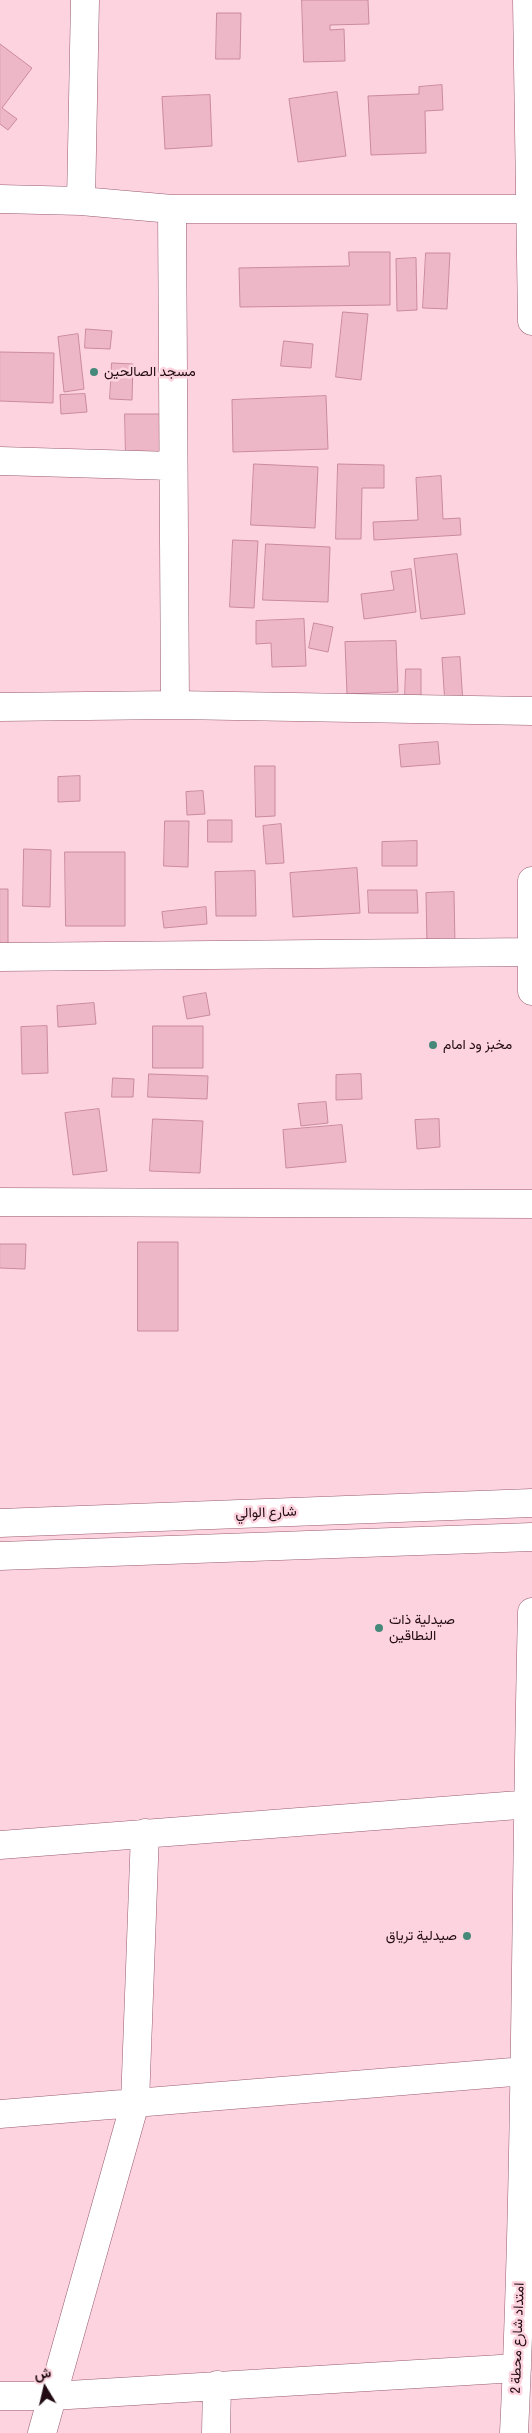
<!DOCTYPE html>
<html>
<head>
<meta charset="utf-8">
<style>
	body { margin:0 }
	#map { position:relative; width:532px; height:2433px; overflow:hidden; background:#fdd3df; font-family:"Archivo Narrow",Vazirmatn,sans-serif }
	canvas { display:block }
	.north { position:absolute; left:20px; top:2363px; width:50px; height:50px; -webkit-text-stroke:4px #fdd3df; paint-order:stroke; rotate:351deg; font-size:14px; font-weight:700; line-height:20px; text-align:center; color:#220b13 }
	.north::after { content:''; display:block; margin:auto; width:18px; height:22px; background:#220b13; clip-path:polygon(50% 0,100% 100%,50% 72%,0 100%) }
</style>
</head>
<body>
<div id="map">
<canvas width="532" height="2433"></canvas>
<div class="north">ش</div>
</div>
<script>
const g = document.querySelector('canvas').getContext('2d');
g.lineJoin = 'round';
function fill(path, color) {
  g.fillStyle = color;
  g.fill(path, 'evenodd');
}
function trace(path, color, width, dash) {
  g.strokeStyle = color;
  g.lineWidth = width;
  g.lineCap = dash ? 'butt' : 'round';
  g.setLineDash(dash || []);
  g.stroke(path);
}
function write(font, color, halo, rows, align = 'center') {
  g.font = font + ' "Archivo Narrow",Vazirmatn,sans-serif';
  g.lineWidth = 5;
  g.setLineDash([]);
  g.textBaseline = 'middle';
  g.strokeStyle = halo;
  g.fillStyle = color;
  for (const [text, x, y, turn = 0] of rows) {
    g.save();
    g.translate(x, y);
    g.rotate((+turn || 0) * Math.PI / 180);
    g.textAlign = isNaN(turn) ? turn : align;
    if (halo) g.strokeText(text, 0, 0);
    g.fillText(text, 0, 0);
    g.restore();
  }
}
const building = new Path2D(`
	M302,0H368L369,24L330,25V30L344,29L345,61L304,62Z
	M217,13H241L240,59H216Z
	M0,44L32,68L2,108L17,119L8,130L0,124Z
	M442,85L443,110L425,111L426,153L371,155L368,96L419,94V87Z
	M337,92L346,156L298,162L289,99Z
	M210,95L212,146L165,149L162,97Z
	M349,252H390V305L240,307L239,268L349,266Z
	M426,253H450L447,309L423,308Z
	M416,258L417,310L397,311L396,259Z
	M343,312L368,314L361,380L336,377Z
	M86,329L112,331L110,349L85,348Z
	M78,334L84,389L64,392L58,337Z
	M284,341L313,344L311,368L281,366Z
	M0,352L54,353L53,403L0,401Z
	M112,363L133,364L132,400L110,399Z
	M85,394L87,412L61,414L60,395Z
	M326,396L328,449L233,452L232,400Z
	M125,414H169L170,458L126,459Z
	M254,464L318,467L315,528L251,525Z
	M338,464L384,465V488H362L361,539H336Z
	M441,476L443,519L460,518L461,535L374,540L373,522L418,520L416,478Z
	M233,540L258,541L254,608L230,607Z
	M266,544L330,547L328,602L263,600Z
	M457,554L465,614L421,619L414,559Z
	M411,569L416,612L364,619L361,594L394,590L391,572Z
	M304,619L306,666L272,667L271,643L256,644V621Z
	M314,623L333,627L328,652L309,648Z
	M396,641L398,692L347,694L345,642Z
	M460,657L463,704L445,705L442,658Z
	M406,669H421V696L405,697Z
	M438,742L440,764L401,767L399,745Z
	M255,766H275V816L256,817Z
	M80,776V801L58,802V777Z
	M203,791L205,814L187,815L186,792Z
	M208,820H232V842H208Z
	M165,821H189L188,867L164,866Z
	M281,824L284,863L266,864L263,826Z
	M417,841V866H382V842Z
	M24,849L51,850L50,907L23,906Z
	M65,852H125V926H66Z
	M357,868L360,913L293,917L290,873Z
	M255,871L256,916H216L215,872Z
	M0,889H8V945H0Z
	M368,890H417L418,913H369Z
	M454,892L455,946H427L426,893Z
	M206,907L207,924L164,928L162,912Z
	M206,993L210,1015L187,1019L183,997Z
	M94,1003L96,1024L58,1027L57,1006Z
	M47,1026L48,1073L22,1074L21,1027Z
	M153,1026H203V1068H153Z
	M149,1074L208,1076L207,1099L148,1097Z
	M361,1074L362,1099L336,1100V1075Z
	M113,1078L134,1079L133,1097H112Z
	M326,1102L328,1123L301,1126L298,1104Z
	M99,1109L107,1171L73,1175L65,1113Z
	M153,1119L203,1121L200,1173L150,1171Z
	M439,1119L440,1147L417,1149L415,1120Z
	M342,1125L346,1162L286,1168L283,1130Z
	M138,1242H178V1331H138Z
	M0,1244H26L25,1269L0,1268Z`);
fill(building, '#eeb7c8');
trace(building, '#ca8a9f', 1);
const minor = new Path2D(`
	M527,0L532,321
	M0,199L81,201L172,209H531
	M81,201L85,0
	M172,209L175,705
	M0,461L173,466
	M0,707L175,705L532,711
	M532,881V991
	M0,957L531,952
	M0,1202L532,1204
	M0,1523L532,1503
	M0,1556L532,1537
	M0,1845L532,1804
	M0,2114L525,2071
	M0,2396H52L517,2368
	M42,2433L135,2103L145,1833
	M216,2433L217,2385
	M514,2433C527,2160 525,1886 532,1612`);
trace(minor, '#985c70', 29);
trace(minor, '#fff', 28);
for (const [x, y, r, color] of [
	[94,372,5,"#46897b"],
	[433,1045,5,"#46897b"],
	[379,1628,5,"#46897b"],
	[467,1936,5,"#46897b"]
]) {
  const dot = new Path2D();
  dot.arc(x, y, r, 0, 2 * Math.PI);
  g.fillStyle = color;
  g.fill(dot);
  trace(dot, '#fdd3df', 2);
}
write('14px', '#220b13', '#fdd3df', [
	["مسجد الصالحين",104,372],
	["مخبز ود امام",443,1045],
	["صيدلية ذات",389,1620],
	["النطاقين",389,1636],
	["صيدلية ترياق",457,1936,"right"]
], 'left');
write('14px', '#220b13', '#fdd3df', [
	["شارع الوالي",266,1513,-2],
	["امتداد شارع محطة 2",518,2338,-88]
]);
</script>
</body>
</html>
